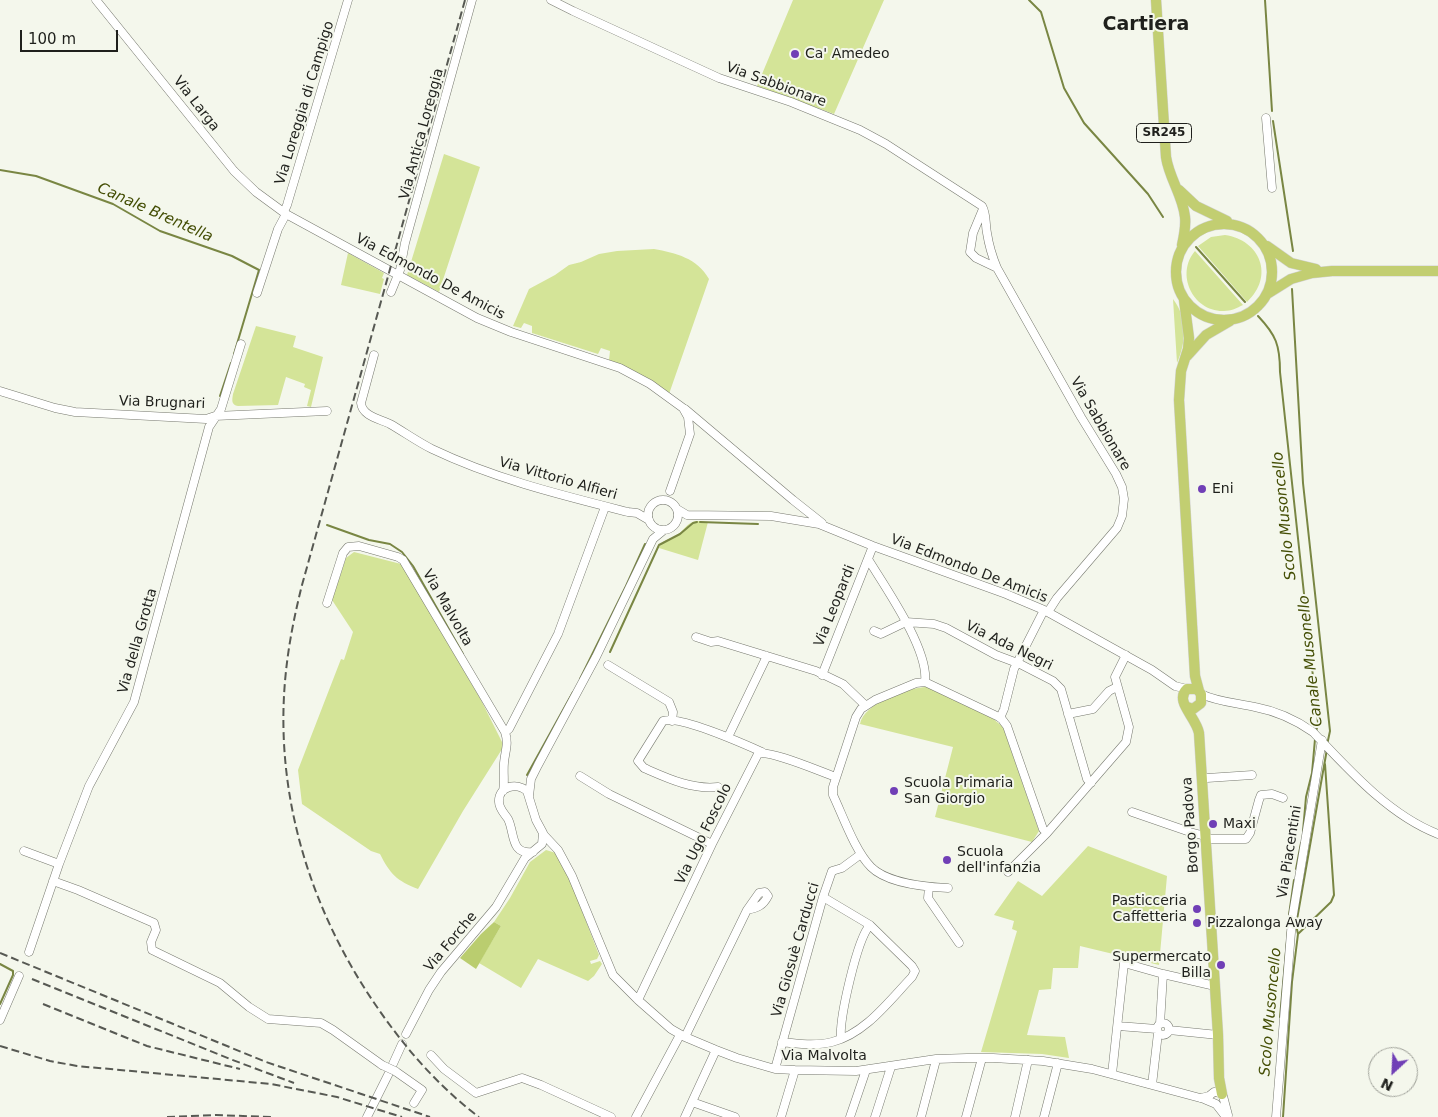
<!DOCTYPE html>
<html>
<head>
<meta charset="utf-8">
<style>
	body { margin:0 }
	#map { position:relative; width:1438px; height:1117px; overflow:hidden; background:#f4f7ec; font-family:"DejaVu Sans",sans-serif }
	canvas { display:block }
	.north { position:absolute; left:1368px; top:1047px; width:50px; height:50px; box-sizing:border-box; background:#f4f7ec; border:1px solid #9fa199; border-radius:50%; rotate:205deg; font-size:14px; font-weight:700; line-height:20px; text-align:center; color:#1f201c }
	.north::after { content:''; display:block; margin:auto; width:18px; height:22px; background:#703fb6; clip-path:polygon(50% 0,100% 100%,50% 72%,0 100%) }
	.scale { position:absolute; left:20px; top:30px; width:98px; height:22px; box-sizing:border-box; border:2px solid #1f201c; border-top:0; padding-left:6px; font-size:15px; line-height:18px; white-space:nowrap; color:#1f201c; -webkit-text-stroke:4px #f4f7ec; paint-order:stroke }
</style>
</head>
<body>
<div id="map">
<canvas width="1438" height="1117"></canvas>
<div class="north">N</div>
<div class="scale">100 m</div>
</div>
<script>
const g = document.querySelector('canvas').getContext('2d');
g.lineJoin = 'round';
function fill(path, color) {
  g.fillStyle = color;
  g.fill(path, 'evenodd');
}
function trace(path, color, width, dash) {
  g.strokeStyle = color;
  g.lineWidth = width;
  g.lineCap = dash ? 'butt' : 'round';
  g.setLineDash(dash || []);
  g.stroke(path);
}
function write(font, color, halo, rows, align = 'center') {
  g.font = font + ' "DejaVu Sans",sans-serif';
  g.lineWidth = 4;
  g.setLineDash([]);
  g.textBaseline = 'middle';
  g.strokeStyle = halo;
  g.fillStyle = color;
  for (const [text, x, y, turn = 0] of rows) {
    g.save();
    g.translate(x, y);
    g.rotate((+turn || 0) * Math.PI / 180);
    g.textAlign = isNaN(turn) ? turn : align;
    if (halo) g.strokeText(text, 0, 0);
    g.fillText(text, 0, 0);
    g.restore();
  }
}
fill(new Path2D(`
	M793,0H884L834,114L757,86Z
	M444,154L480,167L439,292L407,275Z
	M1225,235C1260,240 1275,276 1247,302L1198,246L1211,237Z
	M654,249C676,253 697,258 709,279L669,394L609,360L610,351L601,348L598,354L532,333V326L524,323L521,328L513,326L529,289L555,275L569,265L581,262L599,254L617,251Z
	M1195,251L1243,305C1237,308 1231,311 1224,311C1193,312 1175,274 1195,251Z
	M348,253L384,273L382,278L384,279L380,294L341,285Z
	M1173,299C1188,318 1186,343 1177,363Z
	M256,326L296,336L293,347L323,357L311,407L307,406L311,390L304,387L305,384L286,377L278,405L238,406C231,405 232,400 233,394Z
	M696,521L708,522L698,560L659,548C663,539 668,540 676,536C684,531 686,523 696,521Z
	M354,552L401,564L403,567L481,700L504,746L463,811L418,889C397,881 390,874 380,854L371,851L302,804L298,770L341,659L344,660L353,632L332,600L346,558Z
	M925,687H930L991,717L1003,727L1039,831L1032,842L935,817L953,747L860,724C864,703 906,689 925,687Z
	M1088,846L1167,876L1159,965L1080,946L1078,968H1053L1051,989L1039,990L1027,1035L1065,1037L1069,1058L1042,1054L981,1052L1017,931L1012,929L1014,921L994,915L1018,881L1042,896Z
	M546,850L556,853L562,859L599,955L597,959L590,961L591,964L600,961L602,964L594,976L588,981L538,959L521,988L479,963L501,926L494,922L510,898L530,862Z`), '#d4e498');
fill(new Path2D(`
	M494,922L501,926L476,969L460,958L481,934Z`), '#bacd6f');
trace(new Path2D(`
	M1029,0L1041,12L1064,88L1084,123L1148,194L1163,217
	M1265,0L1272,111
	M1273,121L1293,251
	M0,170L36,176L113,204L160,231L232,256L259,270L234,354
	M1196,247L1245,302
	M1292,289L1303,483L1330,731L1327,745
	M1258,316C1276,335 1280,345 1280,372L1318,723L1316,732
	M220,396L231,363
	M700,522L758,524
	M327,525L369,540L390,544L402,552L413,566L463,654
	M610,652L659,545L680,534L693,523L697,522
	M580,679L626,586L645,544
	M527,775L573,692
	M1303,831L1306,797L1312,773L1315,739
	M1296,869L1301,843
	M1289,915L1294,880
	M1298,934L1331,902L1334,895L1325,764
	M0,964L13,971V975L0,1004
	M1280,1017L1288,930
	M1283,1117L1292,982L1298,934L1296,925L1327,749`), '#798643', 2);
const minor = new Path2D(`
	M96,0L234,171L256,192L286,214L477,318L511,332L620,368L650,384L683,408L688,417L690,434L670,491
	M551,0L573,11L719,78L791,102L860,130L886,144L982,206C987,215 985,224 987,233C989,246 992,256 997,268L1081,417L1116,474L1122,487L1124,499L1122,516L1117,528L1057,598L1048,612
	M1266,118L1272,188
	M983,209L973,233L970,252L976,258L997,268
	M284,212L287,205L348,0
	M391,292L400,270L405,243L472,0
	M257,293L278,229L286,214
	M374,355L361,403C362,416 380,419 390,424C404,432 418,442 432,449C495,479 561,495 628,512L637,513L649,520
	M0,391L55,408L75,412L206,419L215,416L327,411
	M685,409L793,500L822,523
	M648 515a15 15 0 1 1 30 0a15 15 0 1 1-30 0Z
	M677,509L687,515L771,516L819,524L873,546L1006,594L1044,610L1152,670L1175,686L1187,689
	M868,559C885,587 929,649 925,682
	M327,603L343,553L348,547L359,546L398,557L403,560L505,732C509,744 505,751 504,763C503,773 505,782 503,791
	M874,631L881,634L906,622L934,624L946,628L996,655L1020,664L1053,681L1061,689L1087,779L1091,783
	M696,637L711,642L718,641L816,671L843,684L865,705
	M608,665L669,702L673,712L672,721
	M822,675L873,546
	M1201,694C1218,702 1237,703 1255,707C1276,711 1296,720 1313,732C1349,770 1389,815 1438,834
	M1068,714L1093,709L1109,691L1117,687
	M1000,718L1004,709L1014,669L1044,610
	M505,732L509,729L558,634L605,507
	M728,737L767,656
	M580,776L609,794L712,844
	M1207,778L1252,775
	M718,787C692,790 667,778 644,768L638,761L663,721C679,715 744,744 762,752
	M529,796L531,779L538,765L596,657L653,539L664,530
	M1132,812L1190,832L1205,836
	M544,835L558,850L572,876L613,975L638,1000L671,1029L685,1037L716,1050L737,1058L775,1069L795,1070L856,1071L936,1059L967,1058H993L1043,1061L1092,1069L1204,1099L1216,1104L1226,1117
	M1206,839H1246L1250,833L1259,800L1261,795L1272,794L1283,798
	M24,851L59,864
	M1008,872L1047,833L1126,742L1129,727L1115,677L1126,655
	M53,881L78,890L154,923L156,930L151,942L152,950L220,983L249,1007L268,1019L321,1023L333,1030L382,1065
	M929,887L928,898L959,943
	M948,888C926,887 887,883 871,867C855,851 843,816 833,795V787L856,717L861,709L875,700L916,683L925,682L1001,718L1007,726L1043,829L1047,833
	M29,952L59,864L89,786L134,702L209,427L221,409L241,344
	M638,1000L712,844L758,754C769,749 821,772 836,777
	M0,1020L19,976
	M1157 1029a6 6 0 1 1 12 0a6 6 0 1 1-12 0Z
	M1160,1024L1163,974
	M1118,1026L1157,1029
	M1169,1030L1218,1035
	M406,1034L429,990L441,972L496,907L525,858L542,844L543,833L536,820L527,791C517,782 498,786 499,802C499,809 505,814 508,819C515,833 510,855 533,852
	M685,1037L747,910C757,908 763,906 768,896L765,892L759,893L747,910
	M841,1039C839,1019 857,939 870,925
	M782,1042C798,1044 816,1046 832,1042C865,1034 889,1001 912,977L915,971L912,966L870,925L823,897
	M431,1055L444,1069L476,1093L522,1078L541,1085L611,1117
	M392,1066L402,1044
	M775,1069L823,897L832,871L842,868L861,854
	M395,1071L422,1090L414,1103
	M1112,1074L1124,963L1163,974L1215,986
	M1152,1085L1158,1033
	M1201,1098L1209,1096L1214,1092L1221,1093L1223,1096L1228,1115
	M692,1102L735,1117
	M367,1117L390,1071
	M636,1117L680,1035
	M685,1117L716,1050
	M781,1117L795,1070
	M850,1117L866,1070
	M875,1117L891,1067
	M921,1117L936,1060
	M966,1117L982,1058
	M1015,1117L1028,1060
	M1044,1117L1058,1063
	M1276,1117L1292,920L1322,740`);
const major = new Path2D(`
	M1156,0L1166,157C1169,178 1183,196 1185,217C1186,226 1184,236 1182,245
	M1179,190L1196,206L1227,221
	M1176 272a48 48 0 1 1 96 0a48 48 0 1 1-96 0Z
	M1267,246L1291,263L1316,269
	M1267,294L1291,279L1312,273L1332,271H1438
	M1184,300L1189,338L1188,349L1181,371L1179,400L1195,676L1199,691
	M1187,356L1206,335L1230,321
	M1187,707L1193,709L1201,703V694L1197,689H1187C1174,701 1196,717 1199,733L1218,1035L1219,1078L1222,1094`);
trace(minor, '#77796f', 9);
trace(major, '#d2d2d2', 11);
trace(minor, '#fff', 8);
trace(major, '#c2ce71', 10);
trace(new Path2D(`
	M465,0L302,585C295,613 289,642 286,671C273,790 309,909 377,1007C405,1048 439,1087 479,1117
	M0,953L266,1062L430,1117
	M32,979L230,1059L294,1083
	M43,1004L147,1046L240,1069
	M0,1046L50,1061L77,1066L271,1084L337,1097L402,1117
	M167,1117L216,1115L271,1117`), '#575953', 2, [8, 4]);
const minorBridge = new Path2D(`
	M382,1065L395,1071`);
trace(minorBridge, '#77796f', 9, []);
trace(minorBridge, '#fff', 8);
for (const [x, y, r, color] of [
	[795,54,5,"#703fb6"],
	[1202,489,5,"#703fb6"],
	[894,791,5,"#703fb6"],
	[1213,824,5,"#703fb6"],
	[947,860,5,"#703fb6"],
	[1197,909,5,"#703fb6"],
	[1197,923,5,"#703fb6"],
	[1221,965,5,"#703fb6"]
]) {
  const dot = new Path2D();
  dot.arc(x, y, r, 0, 2 * Math.PI);
  g.fillStyle = color;
  g.fill(dot);
  trace(dot, '#f4f7ec', 2);
}
for (const [x, y, w] of [
	[1164,133,55]
]) {
  const box = new Path2D();
  box.roundRect(x - w / 2, y - 9.5, w, 19, 4);
  g.fillStyle = '#f4f7ec';
  g.fill(box);
  trace(box, '#1f201c', 1);
}
write('bold 12px', '#1f201c', null, [
	["SR245",1164,133]
]);
write('14px', '#1f201c', '#f4f7ec', [
	["Ca' Amedeo",805,54],
	["Eni",1212,489],
	["Scuola Primaria",904,783],
	["San Giorgio",904,799],
	["Maxi",1223,824],
	["Scuola",957,852],
	["dell'infanzia",957,868],
	["Pasticceria",1187,901,"right"],
	["Caffetteria",1187,917,"right"],
	["Pizzalonga Away",1207,923],
	["Supermercato",1211,957,"right"],
	["Billa",1211,973,"right"]
], 'left');
write('14px', '#1f201c', '#f4f7ec', [
	["Via Sabbionare",776,85,20],
	["Via Loreggia di Campigo",305,103,-73],
	["Via Larga",196,104,52],
	["Via Antica Loreggia",422,134,-75],
	["Via Edmondo De Amicis",430,277,28],
	["Via Brugnari",162,403,2],
	["Via Sabbionare",1100,424,60],
	["Via Vittorio Alfieri",558,479,16],
	["Via Edmondo De Amicis",969,569,21],
	["Via Leopardi",835,606,-68],
	["Via Malvolta",447,608,60],
	["Via della Grotta",138,641,-74],
	["Via Ada Negri",1009,646,26],
	["Borgo Padova",1191,825,-94],
	["Via Ugo Foscolo",704,834,-64],
	["Via Piacentini",1290,852,-81],
	["Via Forche",451,942,-50],
	["Via Giosuè Carducci",796,950,-74],
	["Via Malvolta",824,1056]
]);
write('italic 15px', '#444e05', '#f4f7ec', [
	["Canale Brentella",155,213,24],
	["Scolo Musoncello",1285,516,-96],
	["Canale Musonello",1311,661,-96],
	["Scolo Musoncello",1271,1012,-85]
]);
write('bold 19px', '#1f201c', '#f4f7ec', [
	["Cartiera",1146,25]
]);
</script>
</body>
</html>
